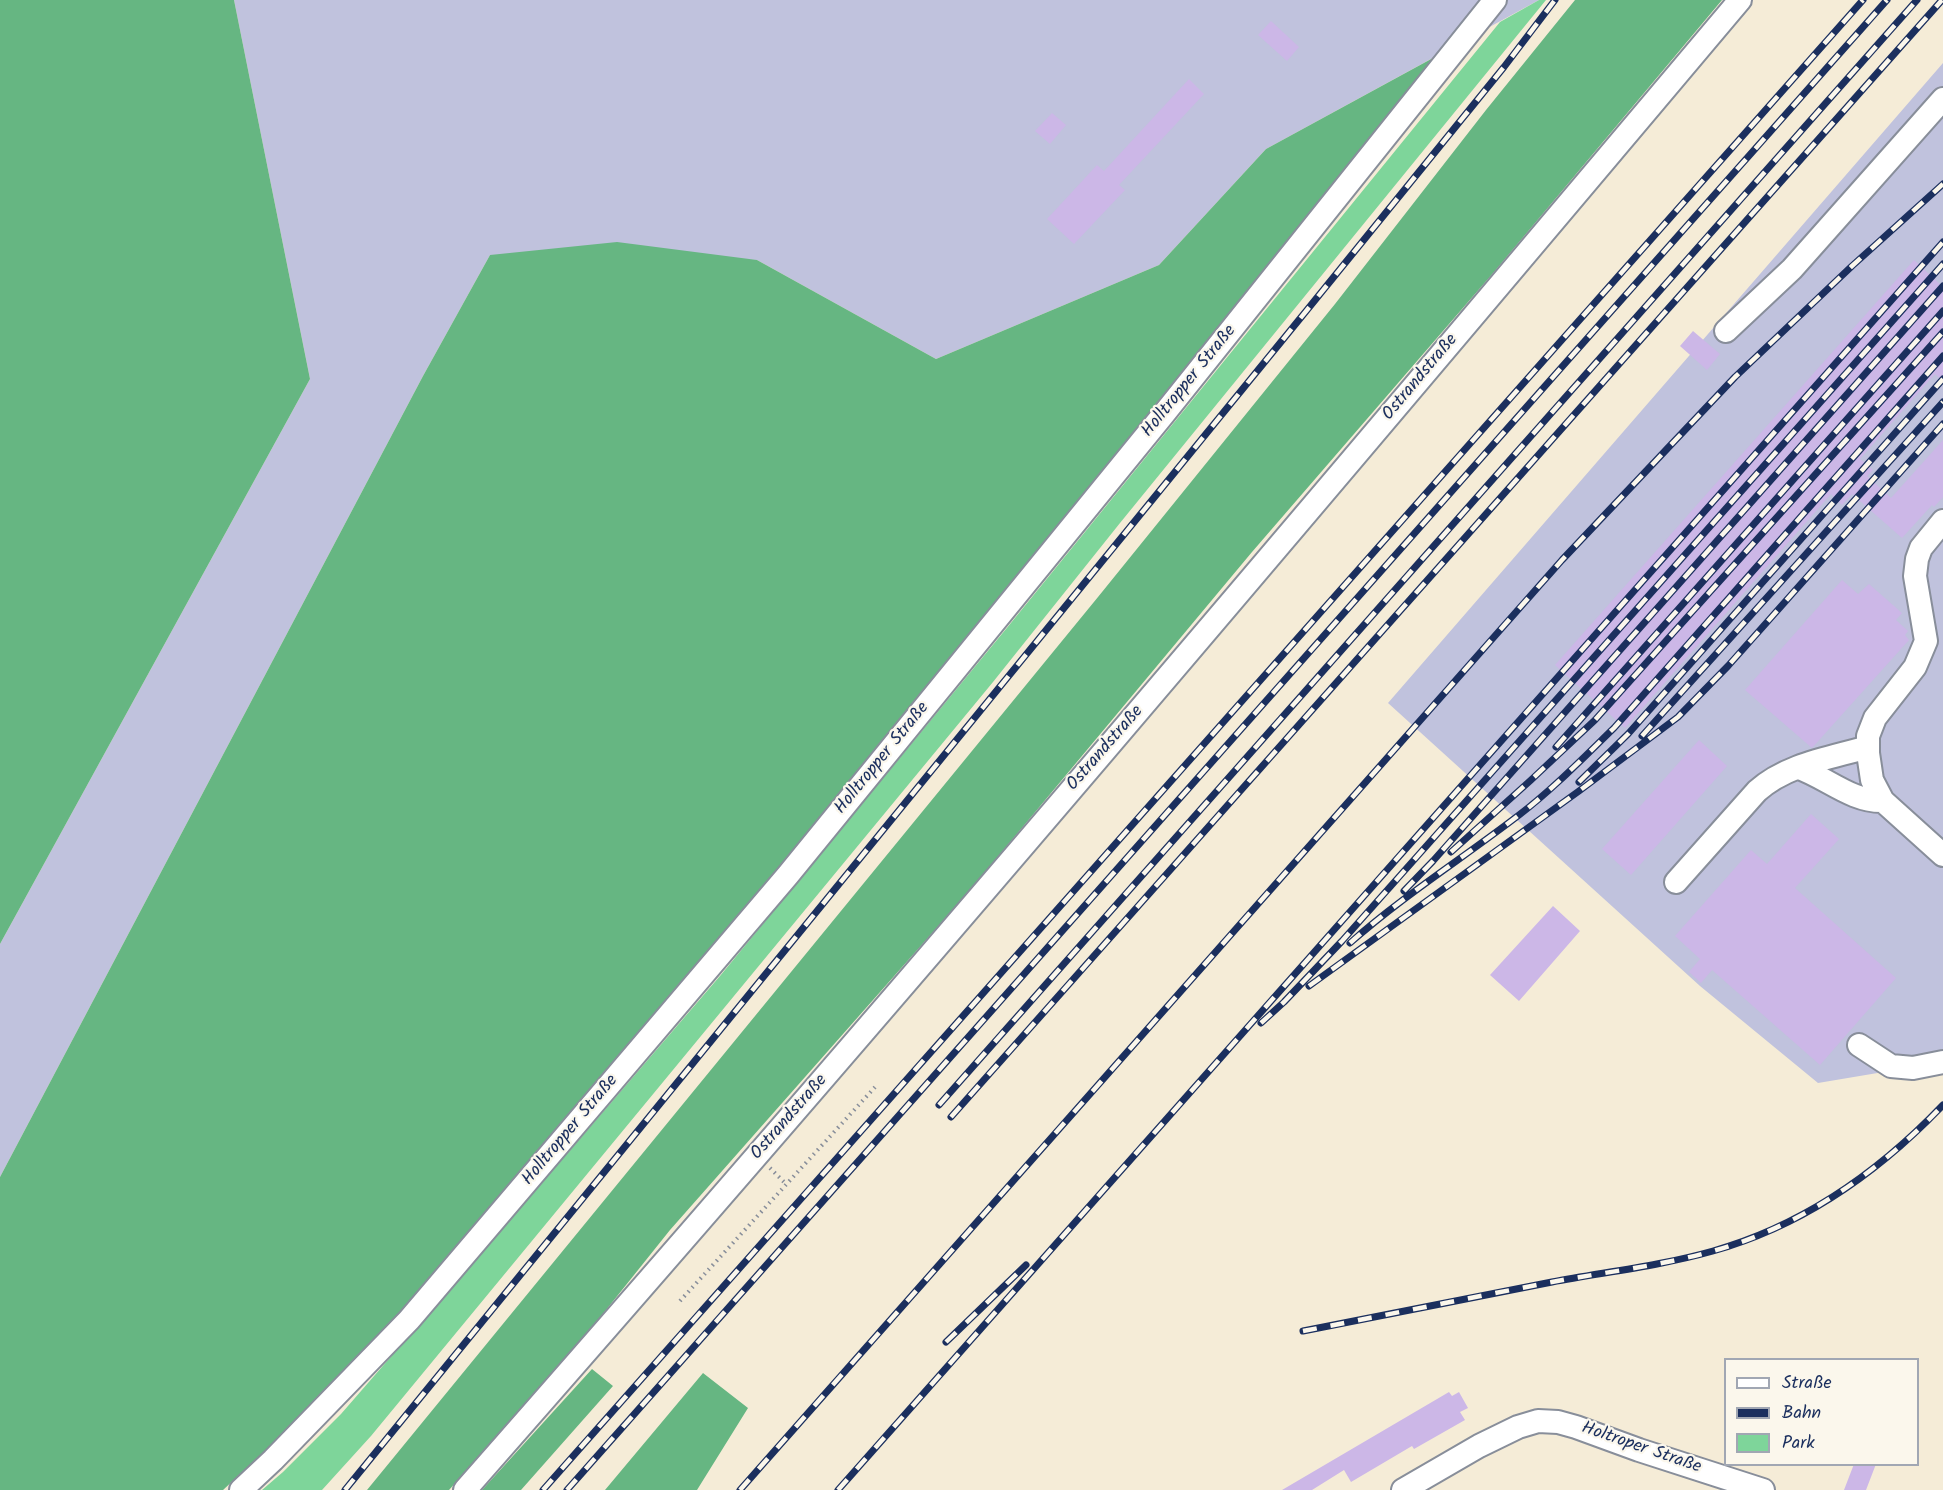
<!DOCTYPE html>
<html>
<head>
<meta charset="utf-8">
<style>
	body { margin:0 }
	#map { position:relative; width:1943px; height:1490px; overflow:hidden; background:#f5ecd7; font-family:Kalam,sans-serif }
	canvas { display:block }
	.legend { position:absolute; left:1724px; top:1358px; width:195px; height:108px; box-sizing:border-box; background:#fbf7ec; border:2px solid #a1a7b3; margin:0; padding:8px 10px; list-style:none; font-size:18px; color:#1b2f5e }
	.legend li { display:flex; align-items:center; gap:12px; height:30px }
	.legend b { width:30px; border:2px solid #a1a7b3 }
</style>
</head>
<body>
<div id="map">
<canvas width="1943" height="1490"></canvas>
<ul class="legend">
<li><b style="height:8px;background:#fff"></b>Straße</li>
<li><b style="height:8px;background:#1b2f5e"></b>Bahn</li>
<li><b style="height:16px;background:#7ed59a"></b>Park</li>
</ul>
</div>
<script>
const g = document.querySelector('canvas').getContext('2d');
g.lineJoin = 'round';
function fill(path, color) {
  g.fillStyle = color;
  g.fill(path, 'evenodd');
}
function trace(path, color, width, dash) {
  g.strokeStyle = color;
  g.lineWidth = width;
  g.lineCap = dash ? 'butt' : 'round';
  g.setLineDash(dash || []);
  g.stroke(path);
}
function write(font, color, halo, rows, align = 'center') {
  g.font = font + ' Kalam,sans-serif';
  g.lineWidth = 4.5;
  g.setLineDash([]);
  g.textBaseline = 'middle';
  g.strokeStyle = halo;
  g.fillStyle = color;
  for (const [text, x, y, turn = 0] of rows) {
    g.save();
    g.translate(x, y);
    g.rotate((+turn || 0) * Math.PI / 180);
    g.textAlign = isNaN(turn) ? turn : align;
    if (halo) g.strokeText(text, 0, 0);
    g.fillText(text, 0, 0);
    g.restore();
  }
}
fill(new Path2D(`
	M234,0H1539L1266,149L1159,265L936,359L757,260L490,255L423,376L0,1177V944L310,379Z
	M1943,63V1062L1818,1083L1700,986L1388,703Z`), '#c0c2dd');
fill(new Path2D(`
	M1539,0H1546L1120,523L993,682L371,1436L322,1490H262L283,1472L341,1414L529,1198L720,976L1006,629L1500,22Z`), '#7ed59a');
fill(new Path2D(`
	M0,0H234L310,379L0,944Z
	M1575,0H1722L1494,272L1252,552L971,889L670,1230L570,1355L449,1490H367L1098,597L1335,304L1486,110Z
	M1433,58L1359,158L820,819L628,1048L404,1308L324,1396L223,1490H0V1177L423,376L490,255L617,242L757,260L936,359L1159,265L1266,149Z
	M592,1369L613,1386L521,1490H482Z
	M703,1373L748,1408L697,1490H605Z`), '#66b682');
fill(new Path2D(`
	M1271,21L1299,47L1287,61L1258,35Z
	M1189,79L1204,94L1119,185L1125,190L1074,244L1047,219L1097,165L1104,171Z
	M1052,113L1066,125L1050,144L1035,131Z
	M1914,260L1943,287V381L1935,374L1860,459L1873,470L1867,476L1891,498L1943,440V497L1934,507L1932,505L1902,538L1852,494L1842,505L1831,494L1625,728L1555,665Z
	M1693,331L1720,354L1707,370L1680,346Z
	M1842,580L1858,594L1869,584L1902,613L1896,620L1908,631L1905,635L1909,640L1812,748L1745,690Z
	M1699,740L1727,766L1631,875L1602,849Z
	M1811,814L1839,839L1795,888L1896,978L1820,1065L1712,970L1701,983L1689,972L1700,959L1675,936L1751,850L1767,864Z
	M1553,906L1580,931L1519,1001L1490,975Z
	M1449,1392L1452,1396L1459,1392L1468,1408L1460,1412L1465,1420L1414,1449L1412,1446L1351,1482L1344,1470L1312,1490H1282Z
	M1854,1464H1876L1866,1490H1844Z`), '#ccb7e7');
const minor = new Path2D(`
	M1726,331L1792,269L1943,99
	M1943,521L1921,548L1917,559L1915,576L1926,641L1915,667L1875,718L1868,736V753L1872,780L1883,801L1943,855
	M1799,768C1827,778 1852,802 1883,801
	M1676,882L1757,791C1787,764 1831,758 1868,747
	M1859,1045L1891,1066L1913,1068L1943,1062
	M241,1490L273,1460L409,1320L788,875L1163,415L1495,0
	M465,1490C897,999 1319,500 1740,0
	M1403,1490L1479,1446L1518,1427L1538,1421L1558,1422L1576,1427L1639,1450L1763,1490`);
trace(minor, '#888e9a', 26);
trace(new Path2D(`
	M770,1168L786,1184
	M680,1301L876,1086`), '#888e9a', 4, [1.5, 4.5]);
trace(minor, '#fff', 22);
const rail = new Path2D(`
	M1642,736L1943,402
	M1556,747L1943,311
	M1579,782L1628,734L1943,379
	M1451,852L1531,780L1595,720L1943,332
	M1404,891L1433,861L1943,286
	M1350,943C1403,896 1463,858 1519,815C1553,789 1583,758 1614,728L1943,356
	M1309,986L1579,791L1678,717L1728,666L1943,424
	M1261,1023L1284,1002L1342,941L1943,264
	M939,1105L1917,0
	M951,1117L1942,0
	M1303,1331C1386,1315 1469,1298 1552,1282C1605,1272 1660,1266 1713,1251C1802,1226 1879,1172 1943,1105
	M946,1342L1026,1265
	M345,1490L1307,310L1504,67L1555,0
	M543,1490L1863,0
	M567,1490L1887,0
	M740,1490L1562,560L1735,377L1852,266L1943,184
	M838,1490L1943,242`);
trace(rail, '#1b2f5e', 7);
trace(rail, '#fbf7ec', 4.5, [14]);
write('18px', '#1b2f5e', '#fbf7ec', [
	["Ostrandstraße",1421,378,-50],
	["Holltropper Straße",1190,382,-51],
	["Ostrandstraße",1106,749,-49],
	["Holltropper Straße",883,759,-51],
	["Ostrandstraße",790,1118,-49],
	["Holltropper Straße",571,1131,-50],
	["Holtroper Straße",1641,1449,19]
]);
</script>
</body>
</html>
